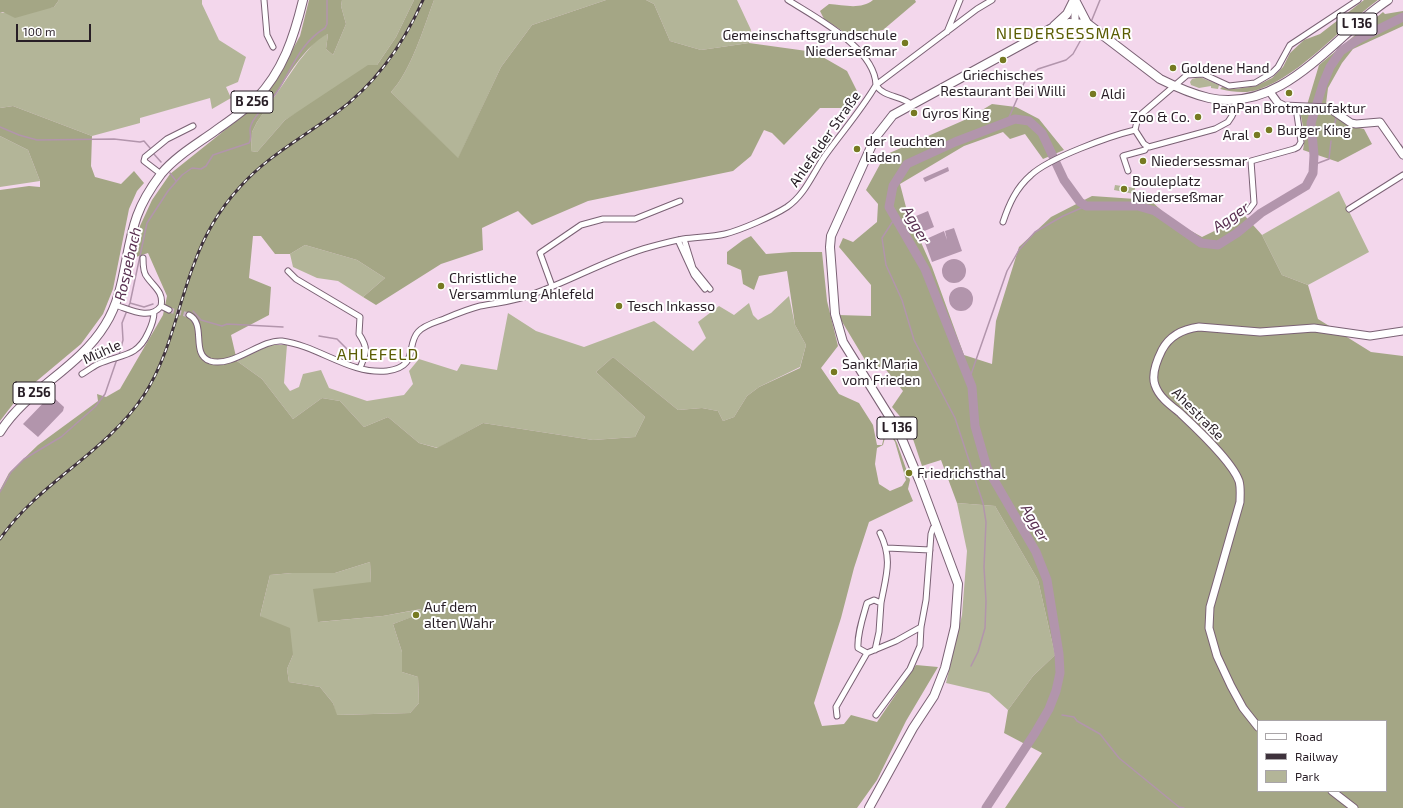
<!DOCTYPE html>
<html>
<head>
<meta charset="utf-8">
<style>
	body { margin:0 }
	#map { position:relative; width:1403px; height:808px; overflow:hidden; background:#f3d7ec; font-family:"Exo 2",sans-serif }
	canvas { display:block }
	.legend { position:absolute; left:1257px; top:720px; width:130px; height:72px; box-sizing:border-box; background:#fff; border:1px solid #a9a5a8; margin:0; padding:5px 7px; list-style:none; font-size:12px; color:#281e26 }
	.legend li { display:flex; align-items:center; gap:8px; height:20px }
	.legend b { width:20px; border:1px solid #a9a5a8 }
	.scale { position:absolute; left:16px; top:24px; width:75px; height:18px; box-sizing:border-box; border:2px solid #281e26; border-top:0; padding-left:5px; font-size:12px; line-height:14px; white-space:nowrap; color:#281e26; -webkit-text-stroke:3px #fff; paint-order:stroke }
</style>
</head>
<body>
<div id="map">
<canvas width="1403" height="808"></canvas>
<ul class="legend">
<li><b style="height:5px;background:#fff"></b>Road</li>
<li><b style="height:5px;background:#3e323c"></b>Railway</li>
<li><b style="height:11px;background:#b3b598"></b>Park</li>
</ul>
<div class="scale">100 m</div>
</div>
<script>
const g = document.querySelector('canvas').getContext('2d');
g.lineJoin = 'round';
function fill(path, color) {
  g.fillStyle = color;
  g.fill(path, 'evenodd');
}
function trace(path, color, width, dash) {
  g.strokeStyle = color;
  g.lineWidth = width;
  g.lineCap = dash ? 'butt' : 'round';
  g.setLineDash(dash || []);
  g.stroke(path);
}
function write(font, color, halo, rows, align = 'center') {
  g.font = font + ' "Exo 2",sans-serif';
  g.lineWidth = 4;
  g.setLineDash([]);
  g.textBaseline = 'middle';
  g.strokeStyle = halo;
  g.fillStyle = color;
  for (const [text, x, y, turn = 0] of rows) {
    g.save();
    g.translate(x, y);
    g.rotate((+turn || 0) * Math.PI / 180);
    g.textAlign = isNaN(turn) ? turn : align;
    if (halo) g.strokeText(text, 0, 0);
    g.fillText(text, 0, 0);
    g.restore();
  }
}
fill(new Path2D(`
	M59,0H202V4L219,40L246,57L238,82L226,87L231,98L212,109L210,98L140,118V123L92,136L13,106L0,108V13L54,7Z
	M342,0H414L396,37L377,65L285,120L257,152L251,151L252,132L257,122L299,61L318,38L328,34L326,49L333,55L346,24L341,6Z
	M434,0H606L532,25L501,67L458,159L391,92C411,71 424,27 434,0Z
	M646,0H737L751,30L749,43L701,50L670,41L654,4Z
	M1200,77L1219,85L1218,89L1211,88V86L1199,88L1191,85L1190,82L1192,79Z
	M0,136L28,150L40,181L0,187Z
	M1115,185L1135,188L1134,194L1114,190Z
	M1339,191L1369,252L1308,285L1282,275L1262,235Z
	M305,245L357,260L385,278L363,297L338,281L317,278L293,267L290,254Z
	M789,296L795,325L806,345L800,367L759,387L747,396L734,417L723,421L718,411L702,408L678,410L613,357L596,372L645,417L635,437L593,440L483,423L438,448L419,443L388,417L364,427L340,401L322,398L293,419L262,379L237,361L270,345H287L284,383L290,391L299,387L303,374L321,370L329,388L367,401L404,395L413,384L409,371L419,359L457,371L461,364L497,370L508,313L536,331L584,347L654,321L693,351L706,338L698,322L719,306L734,315L749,303L753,315L758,320L771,313Z
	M957,503L995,506L1038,580L1055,655L1033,676L1008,710L989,693L946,683L962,615L967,551Z
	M370,562L371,582L319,622L383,616L422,609L423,613L393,624L402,652V672L418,677L419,703L410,713L336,715L333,703L320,687L289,682L287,669L293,655L260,616L270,575L292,573H335Z`), '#b3b598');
fill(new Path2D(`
	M0,0H59L54,7L15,18L3,12L0,13Z
	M309,0H342L341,6L346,24L333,55L326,49L328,34C302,45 275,98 257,122L252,132L251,151L257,152L285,120L368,65H377L396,37L414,0H434C424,27 411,71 391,92L458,158L501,67L532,25L606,0H646L654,4L670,41L701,50L749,43L814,52L847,71L857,91L847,108H820L784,145L772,133L764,130L751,156L733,171L588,201L532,225L518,211L482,228L483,250L441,264L376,305L363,297L385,278L357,260L305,245L290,254H275L261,236H253L249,278L271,287L269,315L231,335L237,361L262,379L293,419L322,398L340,401L364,427L388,417L419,443L437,448L483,423L593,440L635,437L645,417L596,372L613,357L678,410L702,408L718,411L723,421L734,417L747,396L759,387L800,368L806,345L795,325L787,271L759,276L754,290L743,284L741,270L727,264V252L743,240L751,236L766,254L792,252H822L827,301L838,346L821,368L839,394L859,403L873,425L877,445H882L887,424L897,443L910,480L908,489L913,501L869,522L854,568L841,618L814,703L822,726L844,724L851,715L877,722L916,665L938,667L906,721L877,780L857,808H0V490L9,473L38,445L98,401L97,394L106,397L120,389L163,315L167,296L148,253L133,258L140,226L152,200L170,174L260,102L278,76L300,36ZM889,433L895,442L906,480L902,486L890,491L879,484L875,464L877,448L883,445L886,434ZM370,562L371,582L313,589L318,622L383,616L421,609L422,613L393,624L402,652V672L418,677L419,703L410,713L337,715L333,703L320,687L289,682L287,669L293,655L290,628L260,616L270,575L292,573H335Z
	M873,0H915L916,2L883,30L850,36L824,19L820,11L829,4C844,5 861,10 873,0Z
	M1364,0H1378C1341,27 1302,74 1260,89C1247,94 1233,92 1220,89L1222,87L1235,89L1256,86L1272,78L1283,67L1290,53L1304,40L1320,34Z
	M1403,11V26L1353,49L1342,63L1328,88L1326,104L1307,105L1319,65L1383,12L1385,14Z
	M992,104L1016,107L1039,119L1064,150L1043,159L1025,134L1010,139L1003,132L964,146L900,184L907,211L932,267L964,355L992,364L996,321L1019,247L1051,217L1092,196L1150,200L1173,221L1202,237L1245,216L1262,235L1282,275L1308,285L1318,319L1371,352L1403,356V808H1005L1042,753L1004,733L1008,710L1033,676L1055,655L1038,580L995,506L957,503L941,460L922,466L909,427L892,407L903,391L883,366L871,370L838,315L871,316V285L839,247L843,238L853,242L877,222L878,204L866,190L885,155L969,118ZM1258,721H1386V791H1258Z
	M13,106L92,136L91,166L95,177L121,184L134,171L144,183L137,191L129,209L113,289L103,314L81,344L20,395L0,421V190L29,186L40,187V181L28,150L0,136V108Z
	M1324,110L1351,126L1364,129L1372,144L1338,162L1303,150L1305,137L1300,111Z`), '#a4a685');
fill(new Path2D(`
	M948,167L949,171L925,182L923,178Z
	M928,211L934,227L922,232L916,216Z
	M954,228L962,251L932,262L924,240L944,231L947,240L945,231Z
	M942 271a12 12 0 1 1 24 0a12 12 0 1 1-24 0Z
	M949 299a12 12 0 1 1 24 0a12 12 0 1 1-24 0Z
	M49,397H53L64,407L63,411L38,437L23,424Z`), '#b295ac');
trace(new Path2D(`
	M1091,22L1100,0
	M1007,122L1024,83L1029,76L1038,69L1066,60L1073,54L1088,27
	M0,127L19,135L37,140L114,139L140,142L144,141L150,148
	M1333,132L1336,118L1339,117
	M1401,145L1403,148
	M153,153L161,162
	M1313,165L1329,159L1331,141
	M170,173L176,181
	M895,218L882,238L886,265L902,300L914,340L955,418L983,503L986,522L984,567L986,601L985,628L978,652L971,666
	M130,303L144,307L153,304
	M193,311L201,320L222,326L227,324L283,327
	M319,336L337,339L347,349
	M119,355L123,340L122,323L130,303L147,223L168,191L182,175L192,168L201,169L206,166L213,155L249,143C253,137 248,132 251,125C255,114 266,106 274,96C291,73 298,44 325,28L327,24V0
	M969,380L1007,271L1019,250L1035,232L1063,216L1086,206
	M0,492L11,472L24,459L61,437L95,407L105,394L117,359
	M1062,715L1074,717L1077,721L1100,734L1119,758L1179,807L1184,808`), '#b295ac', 1.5);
trace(new Path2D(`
	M986,808L1035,733L1049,709L1056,691L1060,673L1059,654L1047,580L1036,552L987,468L975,426L972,387L925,269L889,207L893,186L907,164L955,142L1015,119L1029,121L1042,133L1064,180L1080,202L1086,206H1138L1155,211L1201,243L1218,245L1237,233L1261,213L1306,186L1313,173L1314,155L1311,123L1323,84L1330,67L1341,51L1359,39L1403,17`), '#b295ac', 9);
trace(new Path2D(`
	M169,310L189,315`), '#cab2c4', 5, [5, 2.5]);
const street = new Path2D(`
	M264,0L267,35L273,47
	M788,0C816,18 875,48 876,85
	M947,32L960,0
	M876,85C884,98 901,95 912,105
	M1135,130L1138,117L1187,75L1203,74L1229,86L1255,83L1272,73L1278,67L1290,45L1358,0
	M1135,130L1144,144L1149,147L1215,129L1228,122L1232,116L1235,110V99
	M1128,171L1123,156L1145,150L1147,146
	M161,174L144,161L145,157L167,139L193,126
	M1349,209L1403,175
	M1248,211L1254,203L1251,161L1294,149L1298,147L1301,142L1296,108
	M1003,222C1009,204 1016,188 1031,175C1049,158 1110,136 1135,130
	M684,239L693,268L710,289
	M678,240L694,275L705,289
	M288,271L296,279L360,317L359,334C369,349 366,353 360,368
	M552,286L540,253L581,225L603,219H635L680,201
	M115,305C129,309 150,321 161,306C164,292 154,287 147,277C143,273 143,264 143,258
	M161,306L169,310
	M189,315C207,324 190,354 210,361C233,368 261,339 282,341C319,346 350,375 387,371C419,367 406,345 418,332C424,325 436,322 444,319C456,314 468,309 480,306C500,302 514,302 533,294C573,280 609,258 650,247C661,244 672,241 683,239C697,237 712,237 725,234C741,230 773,216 787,207C806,194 813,172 827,153C843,131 862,109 876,85L977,9L992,0
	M82,374C87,371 92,367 98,364C120,354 137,358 148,333C152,325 154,320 154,312
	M887,548L930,550
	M875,650L879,632L881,603
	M867,653L858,648C857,634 863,617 867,603L874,600L881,603C886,575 893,560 880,533
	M876,715L910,669L920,646L921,627L926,600L931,534L933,528L936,526
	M837,716L836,707L867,653L896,641L921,627`);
const secondary = new Path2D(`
	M1075,0V23
	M1270,92L1278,103L1284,106L1329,108L1351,123L1356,124L1380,122L1403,155
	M1258,727L1243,708L1231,686L1217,656L1209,628L1210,607L1240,502C1240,495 1241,488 1239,481C1232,461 1195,427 1179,412C1170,405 1159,397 1155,385C1151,374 1157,360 1162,350C1170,335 1183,329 1199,327L1260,332L1314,328L1370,336L1403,331
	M1332,791L1354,808`);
const primary = new Path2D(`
	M1075,0L1087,23
	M1054,26L1067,14L1074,0
	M0,432C27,389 78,369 105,325C126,292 124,252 137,216C142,202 152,186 161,174C176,156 197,144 215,131C229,121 244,111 256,99C283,71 294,37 303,0
	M869,808L913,728L934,696L945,668L955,627L958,584L920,482L899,432L843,342L835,314L830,247L831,236L875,138L893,115L1052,28L1069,23L1088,24L1160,79C1176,87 1192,94 1209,98C1284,114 1333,36 1388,0`);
trace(street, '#7a6174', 7);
trace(secondary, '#7a6174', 9);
trace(primary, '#7a6174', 10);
trace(street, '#fff', 5);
trace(secondary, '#fff', 7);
trace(primary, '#fff', 8);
const rail = new Path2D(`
	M0,539C39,482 106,453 144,395C170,355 177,308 194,264C204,236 219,210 239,188C266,157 303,137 336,113C376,84 403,45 423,0`);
trace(rail, '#3e323c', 3);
trace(rail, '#fff', 1.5, [4.5]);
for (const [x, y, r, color] of [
	[905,43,4,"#767a22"],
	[1003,60,4,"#767a22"],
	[1173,68,4,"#767a22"],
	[1289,93,4,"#767a22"],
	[1093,94,4,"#767a22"],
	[914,113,4,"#767a22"],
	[1198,117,4,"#767a22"],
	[1269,130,4,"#767a22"],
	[1257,135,4,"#767a22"],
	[857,149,4,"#767a22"],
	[1143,161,4,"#767a22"],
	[1124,189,4,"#767a22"],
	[441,286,4,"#767a22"],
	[619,306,4,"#767a22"],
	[834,372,4,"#767a22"],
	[909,473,4,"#767a22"],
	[416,615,4,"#767a22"]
]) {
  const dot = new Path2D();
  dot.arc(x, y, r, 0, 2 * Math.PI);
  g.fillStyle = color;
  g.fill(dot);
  trace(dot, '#fff', 1.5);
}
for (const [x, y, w] of [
	[1357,24,40],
	[252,102,42],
	[34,393,42],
	[897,428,40]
]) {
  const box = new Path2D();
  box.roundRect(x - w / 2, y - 11, w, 22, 3);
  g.fillStyle = '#fff';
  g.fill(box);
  trace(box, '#281e26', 1);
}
write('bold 13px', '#281e26', null, [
	["L 136",1357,24],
	["B 256",252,102],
	["B 256",34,393],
	["L 136",897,428]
]);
write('14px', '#281e26', '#fff', [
	["Gemeinschaftsgrundschule",897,35,"right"],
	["Niederseßmar",897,51,"right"],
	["Goldene Hand",1181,68],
	["Griechisches",1003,75,"center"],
	["Restaurant Bei Willi",1003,91,"center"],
	["Aldi",1101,94],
	["PanPan Brotmanufaktur",1289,108,"center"],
	["Gyros King",922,113],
	["Zoo & Co.",1190,117,"right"],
	["Burger King",1277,130],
	["Aral",1249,135,"right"],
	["der leuchten",865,141],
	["laden",865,157],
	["Niedersessmar",1151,161],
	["Bouleplatz",1132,181],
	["Niederseßmar",1132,197],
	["Christliche",449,278],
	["Versammlung Ahlefeld",449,294],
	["Tesch Inkasso",627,306],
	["Sankt Maria",842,364],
	["vom Frieden",842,380],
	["Friedrichsthal",917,473],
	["Auf dem",424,607],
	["alten Wahr",424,623]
], 'left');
write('14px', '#281e26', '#fff', [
	["Ahlefelder Straße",825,139,-55],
	["Mühle",102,352,-24],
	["Ahestraße",1198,414,45]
]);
write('italic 15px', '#582f50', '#fff', [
	["Agger",1231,217,-35],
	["Agger",916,225,60],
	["Rospebach",128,264,-77],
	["Agger",1035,523,60]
]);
g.letterSpacing = '1px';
write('16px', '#5a5c03', '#fff', [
	["NIEDERSESSMAR",1064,34],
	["AHLEFELD",378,355]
]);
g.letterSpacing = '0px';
</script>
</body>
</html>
